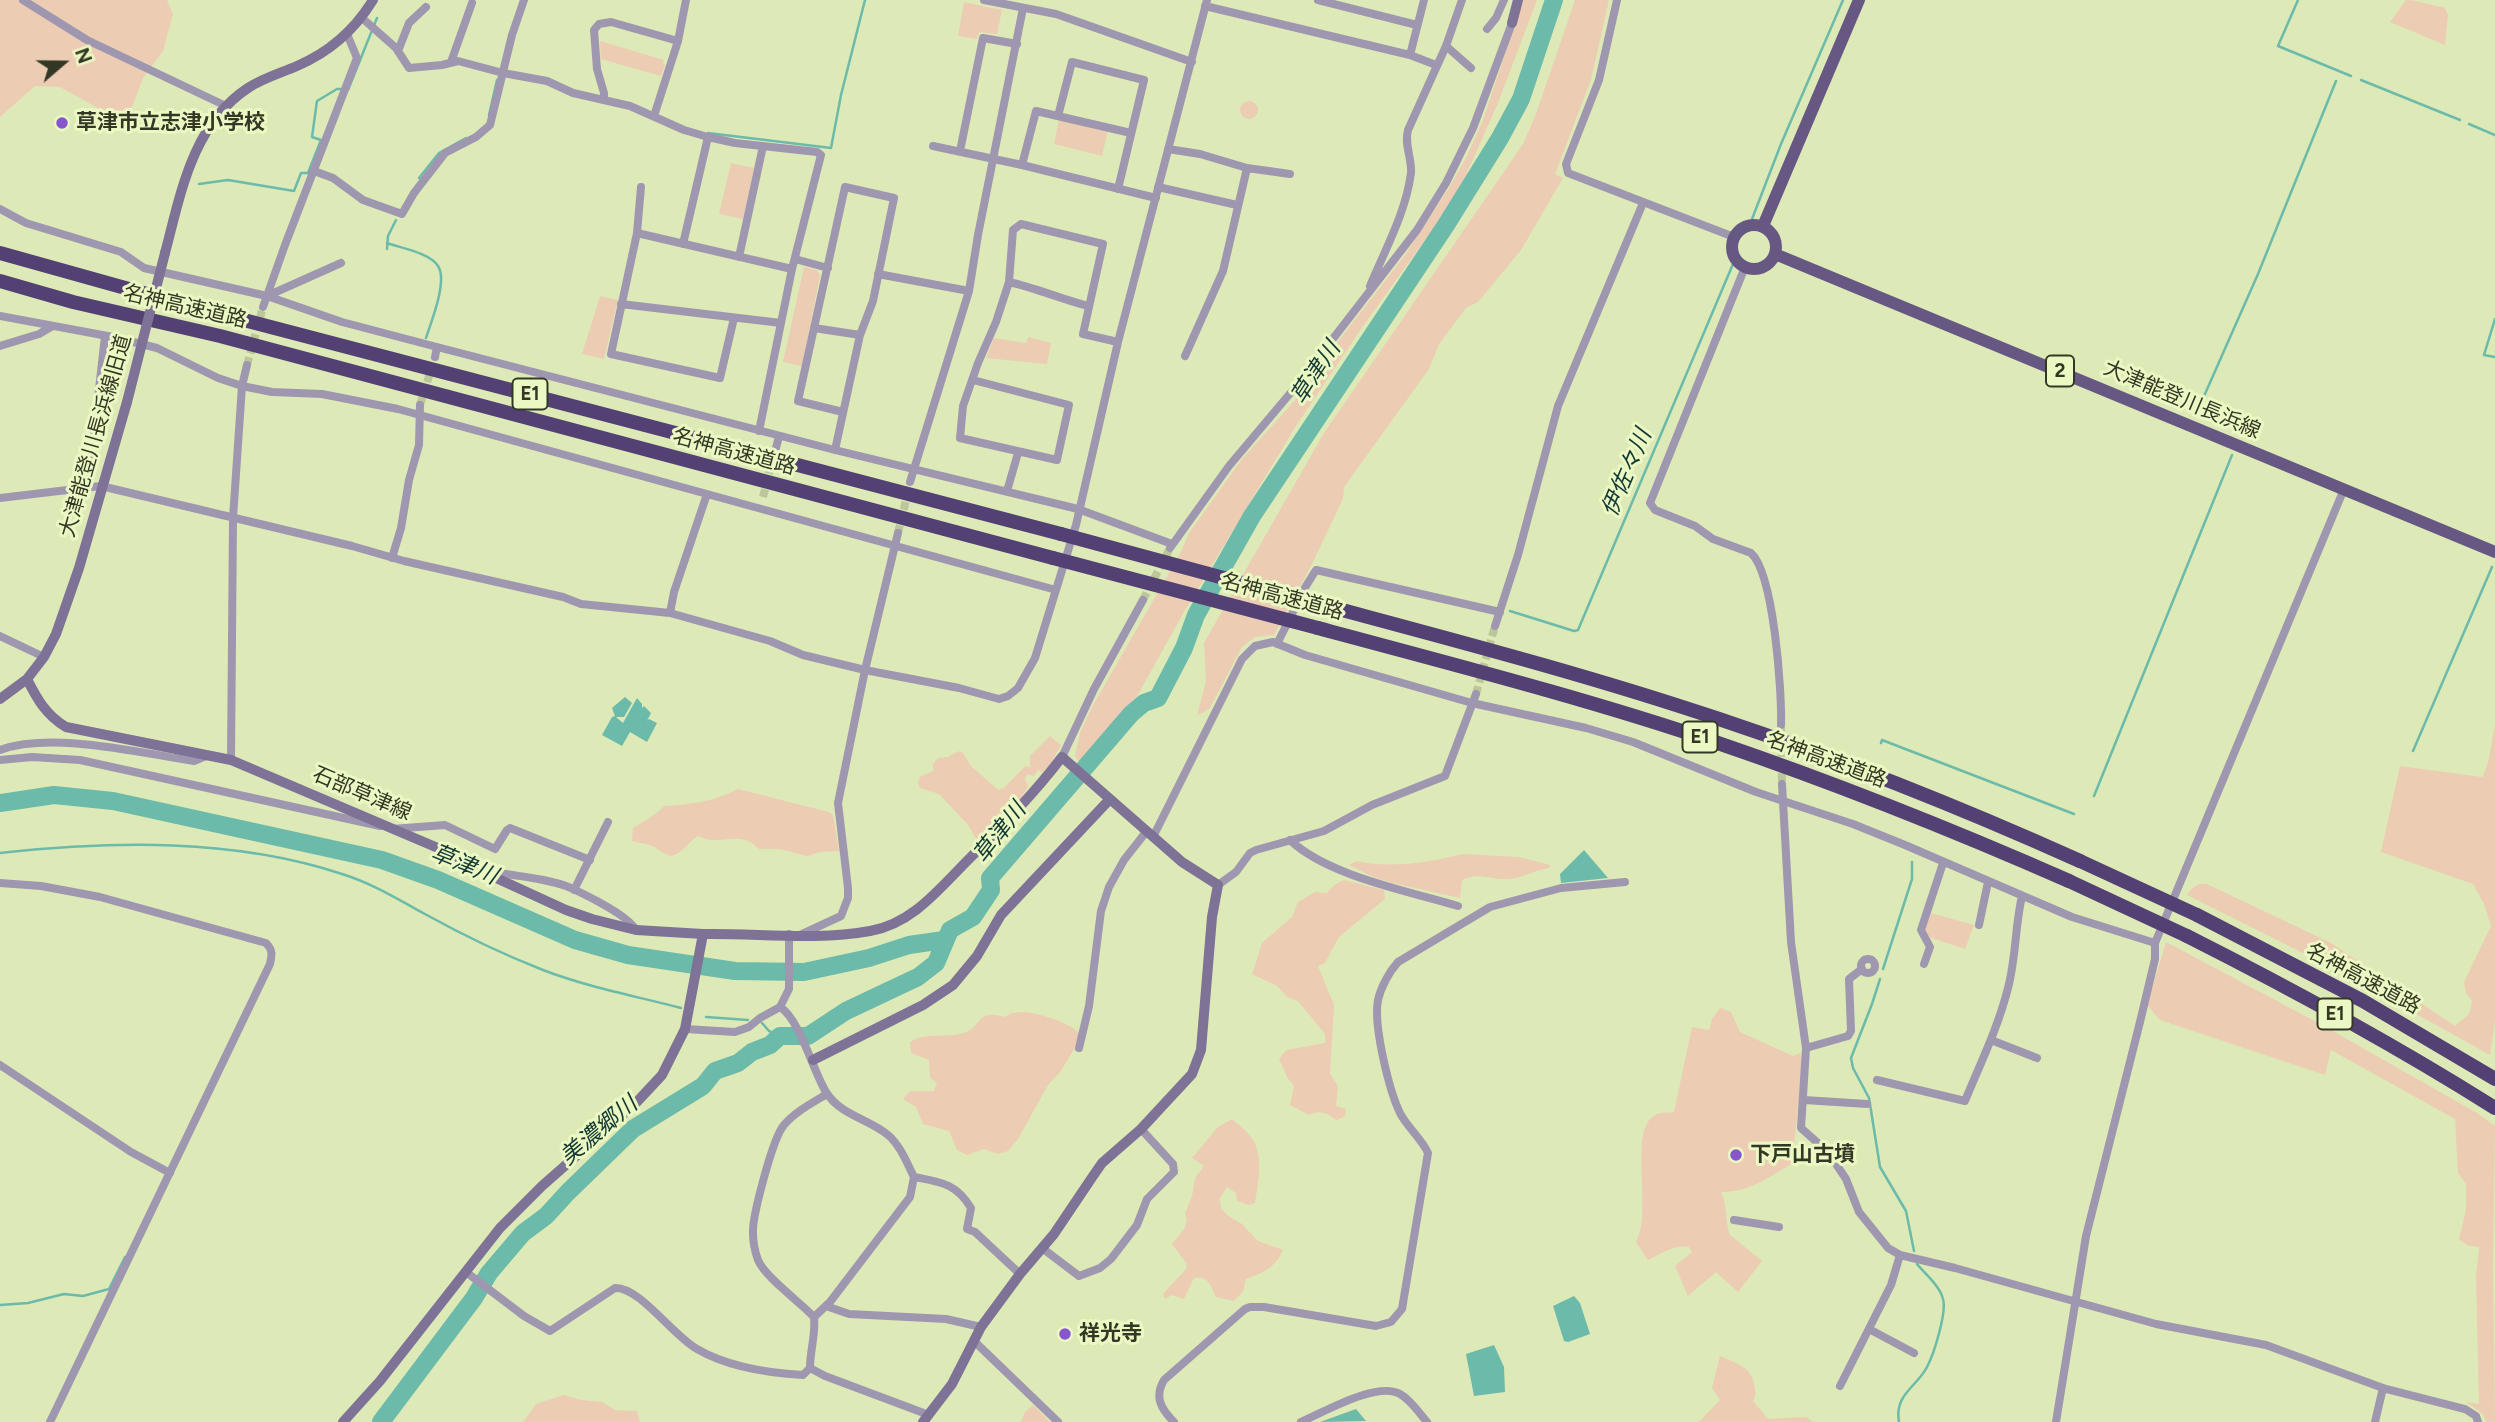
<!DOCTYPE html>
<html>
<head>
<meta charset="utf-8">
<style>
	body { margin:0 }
	#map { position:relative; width:2495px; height:1422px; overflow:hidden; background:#ddeab7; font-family:Figtree,sans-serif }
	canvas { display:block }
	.north { position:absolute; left:28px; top:28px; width:70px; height:70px; -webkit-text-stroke:5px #ebf8c4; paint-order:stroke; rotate:70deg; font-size:19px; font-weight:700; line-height:28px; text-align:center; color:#333824 }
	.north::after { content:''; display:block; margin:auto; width:24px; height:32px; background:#333824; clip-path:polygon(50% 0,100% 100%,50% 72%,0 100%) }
</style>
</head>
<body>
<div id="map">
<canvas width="2495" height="1422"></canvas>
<div class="north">N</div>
</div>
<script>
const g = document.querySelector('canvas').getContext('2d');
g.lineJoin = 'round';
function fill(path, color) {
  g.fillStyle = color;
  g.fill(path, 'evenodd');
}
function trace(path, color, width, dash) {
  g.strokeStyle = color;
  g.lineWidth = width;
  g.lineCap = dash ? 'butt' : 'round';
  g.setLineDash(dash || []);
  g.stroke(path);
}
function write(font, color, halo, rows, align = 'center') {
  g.font = font + ' Figtree,"Noto Sans JP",sans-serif';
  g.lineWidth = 6;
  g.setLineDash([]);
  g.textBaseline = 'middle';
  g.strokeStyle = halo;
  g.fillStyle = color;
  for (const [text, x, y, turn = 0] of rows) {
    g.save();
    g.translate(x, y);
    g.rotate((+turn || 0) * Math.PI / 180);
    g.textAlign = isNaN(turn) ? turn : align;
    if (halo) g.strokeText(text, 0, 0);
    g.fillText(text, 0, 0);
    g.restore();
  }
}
fill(new Path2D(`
	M0,0H167L173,14L163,51L143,78L132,107L126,113L116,115L96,107L60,87L35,86L0,117Z
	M1523,0H1537L1498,103L1461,186L1437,223L1361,329L1294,429L1184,612L1131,707L1082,766L1075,756L1080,733L1092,707L1181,552L1189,533L1242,459L1299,396L1329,353L1405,255L1449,188L1467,156L1483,120Z
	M1575,0H1609L1591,80L1555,174L1563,178L1521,250L1478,302L1466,308L1439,344L1429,369L1344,487L1343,499L1311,566L1274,635L1255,637L1242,647L1210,708L1197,716L1206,681L1204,643L1324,433L1523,144L1536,114Z
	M2406,0C2420,0 2430,6 2444,7L2448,15L2445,45L2390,22Z
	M964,2L1002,10L997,34L979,32L977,39L958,36Z
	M600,41L664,60L663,64L665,65L661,76L601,59Z
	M1240 110a9 9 0 1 1 18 0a9 9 0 1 1-18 0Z
	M1059,119L1108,130L1102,156L1054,144Z
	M731,163L754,168L743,219L719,214Z
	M804,267L817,270L820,276L802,366L783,362Z
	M600,296L618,300L604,359L582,354Z
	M1028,337L1051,343L1047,364L986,358L994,338L1026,343Z
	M2495,726V1020L2490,1055L2337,970L2187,895C2193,887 2197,883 2207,884L2331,943L2455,1026L2469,1014L2472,1001L2466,993L2464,982L2491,926L2484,904L2473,884L2381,852L2400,766L2482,777C2490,765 2491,741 2495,726Z
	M1050,736L1061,745L1050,765L1042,772L1038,770L1034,776L1028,774L1025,778L1028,787L1018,802L977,841L968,825L939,794L920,788L918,783L920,777L933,771V764L938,758L948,757L959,751L963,753L971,766L998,790L1004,788L1025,766L1030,767V756Z
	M738,789L829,812L833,815L839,851L820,852L807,856L779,849H759C740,828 719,848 698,836C688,842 684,852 672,856C664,854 663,853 656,848C650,844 640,843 632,841L633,828C643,822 656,815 664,806C690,805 715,801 738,789Z
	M1463,854L1519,857L1550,865L1549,868C1534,870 1519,880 1506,879C1490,879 1479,872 1462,880L1460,898L1393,883L1373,877L1349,865L1357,861C1388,869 1432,862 1463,854Z
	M1344,880L1384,890L1385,899L1339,937L1325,963L1318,966L1334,1005L1330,1074L1338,1086L1336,1106L1346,1109L1345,1116L1337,1120C1327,1114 1320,1109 1309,1115L1290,1105L1294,1086L1287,1077L1279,1059L1286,1050L1325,1043V1034L1298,1001L1287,997L1277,986L1252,974L1262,943L1292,917L1298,902L1315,892L1327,893L1334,885Z
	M1931,913L1974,925L1965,949L1929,937L1925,929Z
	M2166,942L2324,1026L2477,1113L2495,1126L2493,1265L2495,1422H2486L2483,1414L2466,1402L2479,1404L2476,1276L2479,1247L2467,1245L2459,1239L2466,1210V1184L2458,1173L2455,1119L2331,1050L2325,1075L2160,1020L2147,1005Z
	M1720,1008L1731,1012L1740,1032L1793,1056L1800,1053L1803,1062L1792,1164C1766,1178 1751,1192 1721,1192C1728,1207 1725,1224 1730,1235L1762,1261L1738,1292L1716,1272L1688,1296L1675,1266L1692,1252L1689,1247C1675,1244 1660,1254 1648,1260L1636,1242C1654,1210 1626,1127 1657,1114C1661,1112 1669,1113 1674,1112L1692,1027L1709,1030L1712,1019Z
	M1024,1012C1039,1013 1068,1022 1079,1033L1074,1049L1061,1071L1048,1085L1018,1139L1008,1151L998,1154L984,1149L967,1155L957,1150L949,1131L923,1124L916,1107L903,1099L910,1091H934L937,1083L930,1078L929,1060L911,1053L910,1042C925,1032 943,1038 960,1034C983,1030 974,1008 1004,1017L1012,1013Z
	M1232,1119C1239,1125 1248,1132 1253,1140C1264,1159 1258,1183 1255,1203L1249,1205L1237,1201L1236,1193L1227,1187L1220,1198L1221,1208L1227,1215L1242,1224L1258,1241L1283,1250C1276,1267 1263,1273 1246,1279L1243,1291L1234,1301L1216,1297C1211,1286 1208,1275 1194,1278L1184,1299L1172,1295L1165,1299L1163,1294L1186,1269L1187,1264L1172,1244L1184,1229L1187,1221L1185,1213L1192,1196L1195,1178L1204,1166L1192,1158L1218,1127Z
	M1720,1356C1735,1363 1751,1366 1754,1384C1755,1391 1757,1394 1753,1401L1768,1419L1806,1417L1813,1422H1699L1720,1400L1712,1388Z
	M564,1395L581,1400L602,1402L615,1410L637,1411L640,1422H523L536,1404Z
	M1033,1405L1050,1422H1020L1026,1411Z`), '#ecccb3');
fill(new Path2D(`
	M625,697L632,703L624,717H616L623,723L637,698L642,704V708L644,706L651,713L647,721L649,719L657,723L647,742L630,732L622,746L602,735L612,717L615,716L612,708Z
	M1584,850L1608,878L1561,883L1560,874Z
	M1574,1296L1580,1303L1590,1334L1568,1342L1564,1341L1553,1306Z
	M1494,1345L1504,1367L1505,1392L1474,1396L1466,1354Z
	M1356,1409L1366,1421L1320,1422Z`), '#6bbaaa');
trace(new Path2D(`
	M2298,0L2278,46L2351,76
	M2361,80L2460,120
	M348,90L377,18
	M489,115L497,80
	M2469,124L2495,135
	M708,133L831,148L841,95L865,0
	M419,178L439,153L466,138
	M199,184L228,180L294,191L301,173H308L321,140L312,137L317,101L337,89H341
	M1752,219L1781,144L1843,0
	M387,243C401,248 430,253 438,266C448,281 431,322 426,338
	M387,249L388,236L396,220
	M2495,319L2484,355L2495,357
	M2197,412L2258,274L2336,81
	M1510,611L1574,631L1578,630L1733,264
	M1881,743L1882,740L2074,814
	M2413,751L2492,567
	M2094,796L2232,455
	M0,853C112,841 234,838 342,874C371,883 396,898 423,913C461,934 502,954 543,970C587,987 635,996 681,1008
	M1883,969L1912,879V862
	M1880,979L1872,1004L1851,1058L1853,1068L1869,1098L1880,1167L1906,1211L1914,1251
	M706,1017L748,1020
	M762,1023L769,1031L780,1036
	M0,1305L28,1303L64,1294L83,1296L109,1289L125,1257
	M1899,1422C1894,1394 1917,1387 1927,1367C1934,1354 1947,1312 1943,1299C1940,1286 1925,1274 1917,1264`), '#6bbaaa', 2.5);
trace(new Path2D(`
	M0,803L54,795L113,801L382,860L438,880L575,940L628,955L735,971L804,972L869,958L909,945L944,940
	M381,1422L474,1298L489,1273L523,1233L546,1216L568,1192L633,1129L703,1086L715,1071L738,1063L752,1052L770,1045L780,1036H808L846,1011L918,977L936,963L950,930L973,917L991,890L990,878L1131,714L1144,703L1158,698L1184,648L1196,615L1252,516L1446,225L1500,138L1521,99L1554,0`), '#6bbaaa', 18);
trace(new Path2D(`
	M247,365L263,307
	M420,405L435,357
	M763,497L773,458
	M898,533L908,492
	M1143,600L1170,548
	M1476,694L1495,626
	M1781,725L1782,784`), '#bbc69a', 8, [8, 4]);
trace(new Path2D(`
	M23,0L87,40L226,106
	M984,0L1056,14L1192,62
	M1318,0L1417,25
	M1617,0L1599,80L1566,164L1568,173L1734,237
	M1205,6L1410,55L1436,65
	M362,18L396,48L409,68L442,65L458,61L503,73L547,81L573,93L630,106L684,130L708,137L735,143L817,152L821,155L792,269L759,431
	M1487,29L1496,18L1504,0
	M1446,46L1471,68
	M398,51L409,23L426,7
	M1410,55L1424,0
	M451,62L472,3
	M604,99V93L597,69L594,30L599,24L611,22L678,41
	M654,116L678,41L686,0
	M1058,116L1072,62L1144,80L1118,189
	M933,146L1022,165L1156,198
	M1168,149L1200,154L1247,168L1290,174
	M960,151L983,38L1017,44
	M1022,165L1036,111L1131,133
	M314,171L333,178L363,200L402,214L414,193L445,153L476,137L490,125L512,35L524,0
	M641,187L637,233L611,354L720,378L734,318
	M1158,187L1237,205
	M0,209L26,223L121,252L144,268L267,296L342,322L437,347L835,450L1078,509L1172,544
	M637,233L792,269
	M683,244L708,137
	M739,257L763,146
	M795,259L828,268
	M1745,267L1650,503L1655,510L1695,526L1713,539L1751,553C1774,574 1782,692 1781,725
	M878,274L969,291
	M1009,282C1036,288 1061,299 1088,306
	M1370,286C1385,250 1406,212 1411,173C1412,158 1404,145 1408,130L1446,46L1462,0
	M267,296L341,263
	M621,304L781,323
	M263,307L285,245L357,58L347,34
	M0,316L113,337L157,348L218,378L242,386L272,392L322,394L398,409L1056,590
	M814,328L860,335
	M0,346L39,334L51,327
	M1185,356L1223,271L1247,168
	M435,357L437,347
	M973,380L1069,405L1057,460L960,438L963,406L978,363L996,322L1009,282L1013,230L1021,224L1103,244L1083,334L1118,342
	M776,448L779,436
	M835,450L860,335L873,301L894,198L845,187L798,401L843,412
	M910,482L969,291L978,235L1023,8
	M88,487L105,336
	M1007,491L1018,453
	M0,498L101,486L352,546L404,561L563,597L581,604L670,613L770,641L803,655L865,670L959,688L999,699L1008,696L1018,688L1035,658L1076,525L1118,342L1207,0
	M1170,548L1229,466L1298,384L1417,230L1446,183L1473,128L1512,23
	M392,558L401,528L409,480L419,445L420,405
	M670,613L674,592L707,494
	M1495,626L1518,555L1558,406L1643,203
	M0,636L44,657
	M1277,644L1306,586L1316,570L1500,612
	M0,750C51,731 140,753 194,761L206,756
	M1062,757L1094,689L1143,600
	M0,760L32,757L80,760L380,826
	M231,760L233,518L242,386L247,365
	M1782,784L1791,942L1806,1048L1801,1128L1828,1152L1846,1179L1859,1212L1888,1248L1900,1255L1955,1268L2156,1324L2266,1345L2383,1388L2465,1409L2476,1416L2478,1422
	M392,829L445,825L495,849L507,830L510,828L590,860
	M1153,837L1242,659L1255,646L1273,642L1305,655L1472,703L1586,728L1633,742L1756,792L1853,824L1905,845L2072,917L2155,943
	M1290,840C1328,876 1408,891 1458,906
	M494,877L500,873C522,877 550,879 571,888C586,895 629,916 636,930
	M0,883L41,886L100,897L266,943C273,950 272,955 270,964L50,1422
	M1218,885L1236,872L1250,853L1256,850L1324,831L1372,805L1445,776L1476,694
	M574,890L608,822
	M1979,925L1988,882
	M800,935L841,916L848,898V888L838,803L865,670L898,533
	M1861 966a7 7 0 1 1 14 0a7 7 0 1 1-14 0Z
	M1924,964L1930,947L1921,930L1943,863
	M780,1007C799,1018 814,1073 826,1092C840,1115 869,1119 888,1135C900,1145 907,1163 914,1177L910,1197L830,1302L814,1317
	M685,1029L735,1032L749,1027L760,1018L780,1007L789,989V934
	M1991,1040L2037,1058
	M1079,1048L1089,1006L1101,911L1109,887L1124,860L1146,832
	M1806,1048L1848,1036L1851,1031L1849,979L1862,969
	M0,1065L131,1152L170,1173
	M1877,1080L1965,1101C1980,1064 1998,1028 2008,988C2016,958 2015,926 2022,896
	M827,1094C812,1103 795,1112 784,1125C773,1137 752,1217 753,1233C753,1242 755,1252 758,1260C765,1277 800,1302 814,1317C816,1334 810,1350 810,1368L825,1376L929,1415
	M1804,1100L1867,1104
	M914,1177C940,1182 956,1183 971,1208L967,1229L975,1232L1020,1274
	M1734,1220L1779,1227
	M1042,1248L1079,1276L1100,1268L1111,1259L1137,1225L1147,1199L1174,1172L1173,1164L1141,1129
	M466,1272L524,1316L550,1331L615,1288C640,1287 672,1335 697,1349C728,1367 767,1373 803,1375L810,1368
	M826,1306L849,1314L946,1319L981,1327
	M1869,1329L1914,1353
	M974,1341L1058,1422
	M1840,1386L1891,1285L1900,1255
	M1174,1422C1161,1409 1154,1397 1164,1380L1245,1309L1250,1307H1264L1376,1326L1391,1322L1402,1309L1428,1153C1421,1138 1407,1127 1400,1113C1389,1090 1373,1025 1378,1000C1381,987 1389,972 1398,962L1490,907L1561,888L1625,882
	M1301,1422C1324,1412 1377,1381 1400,1394C1411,1400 1419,1413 1427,1422
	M2056,1422L2086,1236L2140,1022L2155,959V943L2344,489
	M2375,1422L2383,1388`), '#9f97b0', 8);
trace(new Path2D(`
	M1512,23L1518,0
	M165,253C181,193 192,125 248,88C263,78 281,73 297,66C330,52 354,31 373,0
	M27,679C37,699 46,715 66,727L231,760L452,854L494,877L566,910L592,919L636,930L703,934L685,1029L662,1075L634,1105L542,1186L500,1228L380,1381L343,1422
	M0,699L27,679L44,657L56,634L79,568L127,402
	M703,934C758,933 815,941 870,931C912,924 939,889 968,860C1001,827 1033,795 1062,757L1182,862L1218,885L1212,917L1201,1050L1192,1074L1141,1129L1102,1163L1093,1176L1054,1234L1020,1274L981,1327L952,1384L923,1422
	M813,1060L923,1005L953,985L977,956L1001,915L1110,799`), '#7e7296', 10);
trace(new Path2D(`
	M1732 247a22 22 0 1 1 44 0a22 22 0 1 1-44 0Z
	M1763,226L1859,0
	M1775,254L2495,552`), '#675883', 12);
trace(new Path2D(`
	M0,253L179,303L1061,534
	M0,281L73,302L220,336L1053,558
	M1331,607C1461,642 1591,676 1719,719C1842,760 1962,808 2080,861
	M1318,628C1451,664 1585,698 1715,742C1835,783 1953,830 2069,881
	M2197,915L2363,1001L2495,1079
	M2187,936C2292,989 2395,1045 2495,1108`), '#534173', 14);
trace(new Path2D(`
	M127,402L165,253`), '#7e7296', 10);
trace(new Path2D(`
	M1061,534L1331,607
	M1053,558L1318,628
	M2080,861L2197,915
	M2069,881L2187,936`), '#534173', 14);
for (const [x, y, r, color] of [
	[62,123,7,"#8656ce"],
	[1736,1155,7,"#8656ce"],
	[1065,1334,7,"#8656ce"]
]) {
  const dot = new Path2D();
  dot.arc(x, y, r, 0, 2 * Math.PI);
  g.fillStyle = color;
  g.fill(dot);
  trace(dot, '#ebf8c4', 2.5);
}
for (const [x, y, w] of [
	[2060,371,28],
	[530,394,35],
	[1700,737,35],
	[2335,1014,35]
]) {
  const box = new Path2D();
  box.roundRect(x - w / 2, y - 15.5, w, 31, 5);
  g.fillStyle = '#ebf8c4';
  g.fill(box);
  trace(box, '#333824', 2);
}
write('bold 19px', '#333824', null, [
	["2",2060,371],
	["E1",530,394],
	["E1",1700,737],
	["E1",2335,1014]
]);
write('bold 21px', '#333824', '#ebf8c4', [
	["草津市立志津小学校",76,123],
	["下戸山古墳",1750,1155],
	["祥光寺",1079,1334]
], 'left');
write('21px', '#333824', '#ebf8c4', [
	["名神高速道路",185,307,13],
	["大津能登川長浜線",2182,400,23],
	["大津能登川長浜線旧道",96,436,-74],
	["名神高速道路",734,452,15],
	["名神高速道路",1282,597,15],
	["名神高速道路",1826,760,20],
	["石部草津線",362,794,23],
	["名神高速道路",2363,979,28]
]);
write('italic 23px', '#133932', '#ebf8c4', [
	["草津川",1316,373,-57],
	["伊佐々川",1627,473,-67],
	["草津川",1000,833,-52],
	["草津川",464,865,22],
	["美濃郷川",599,1131,-40]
]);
</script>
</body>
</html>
